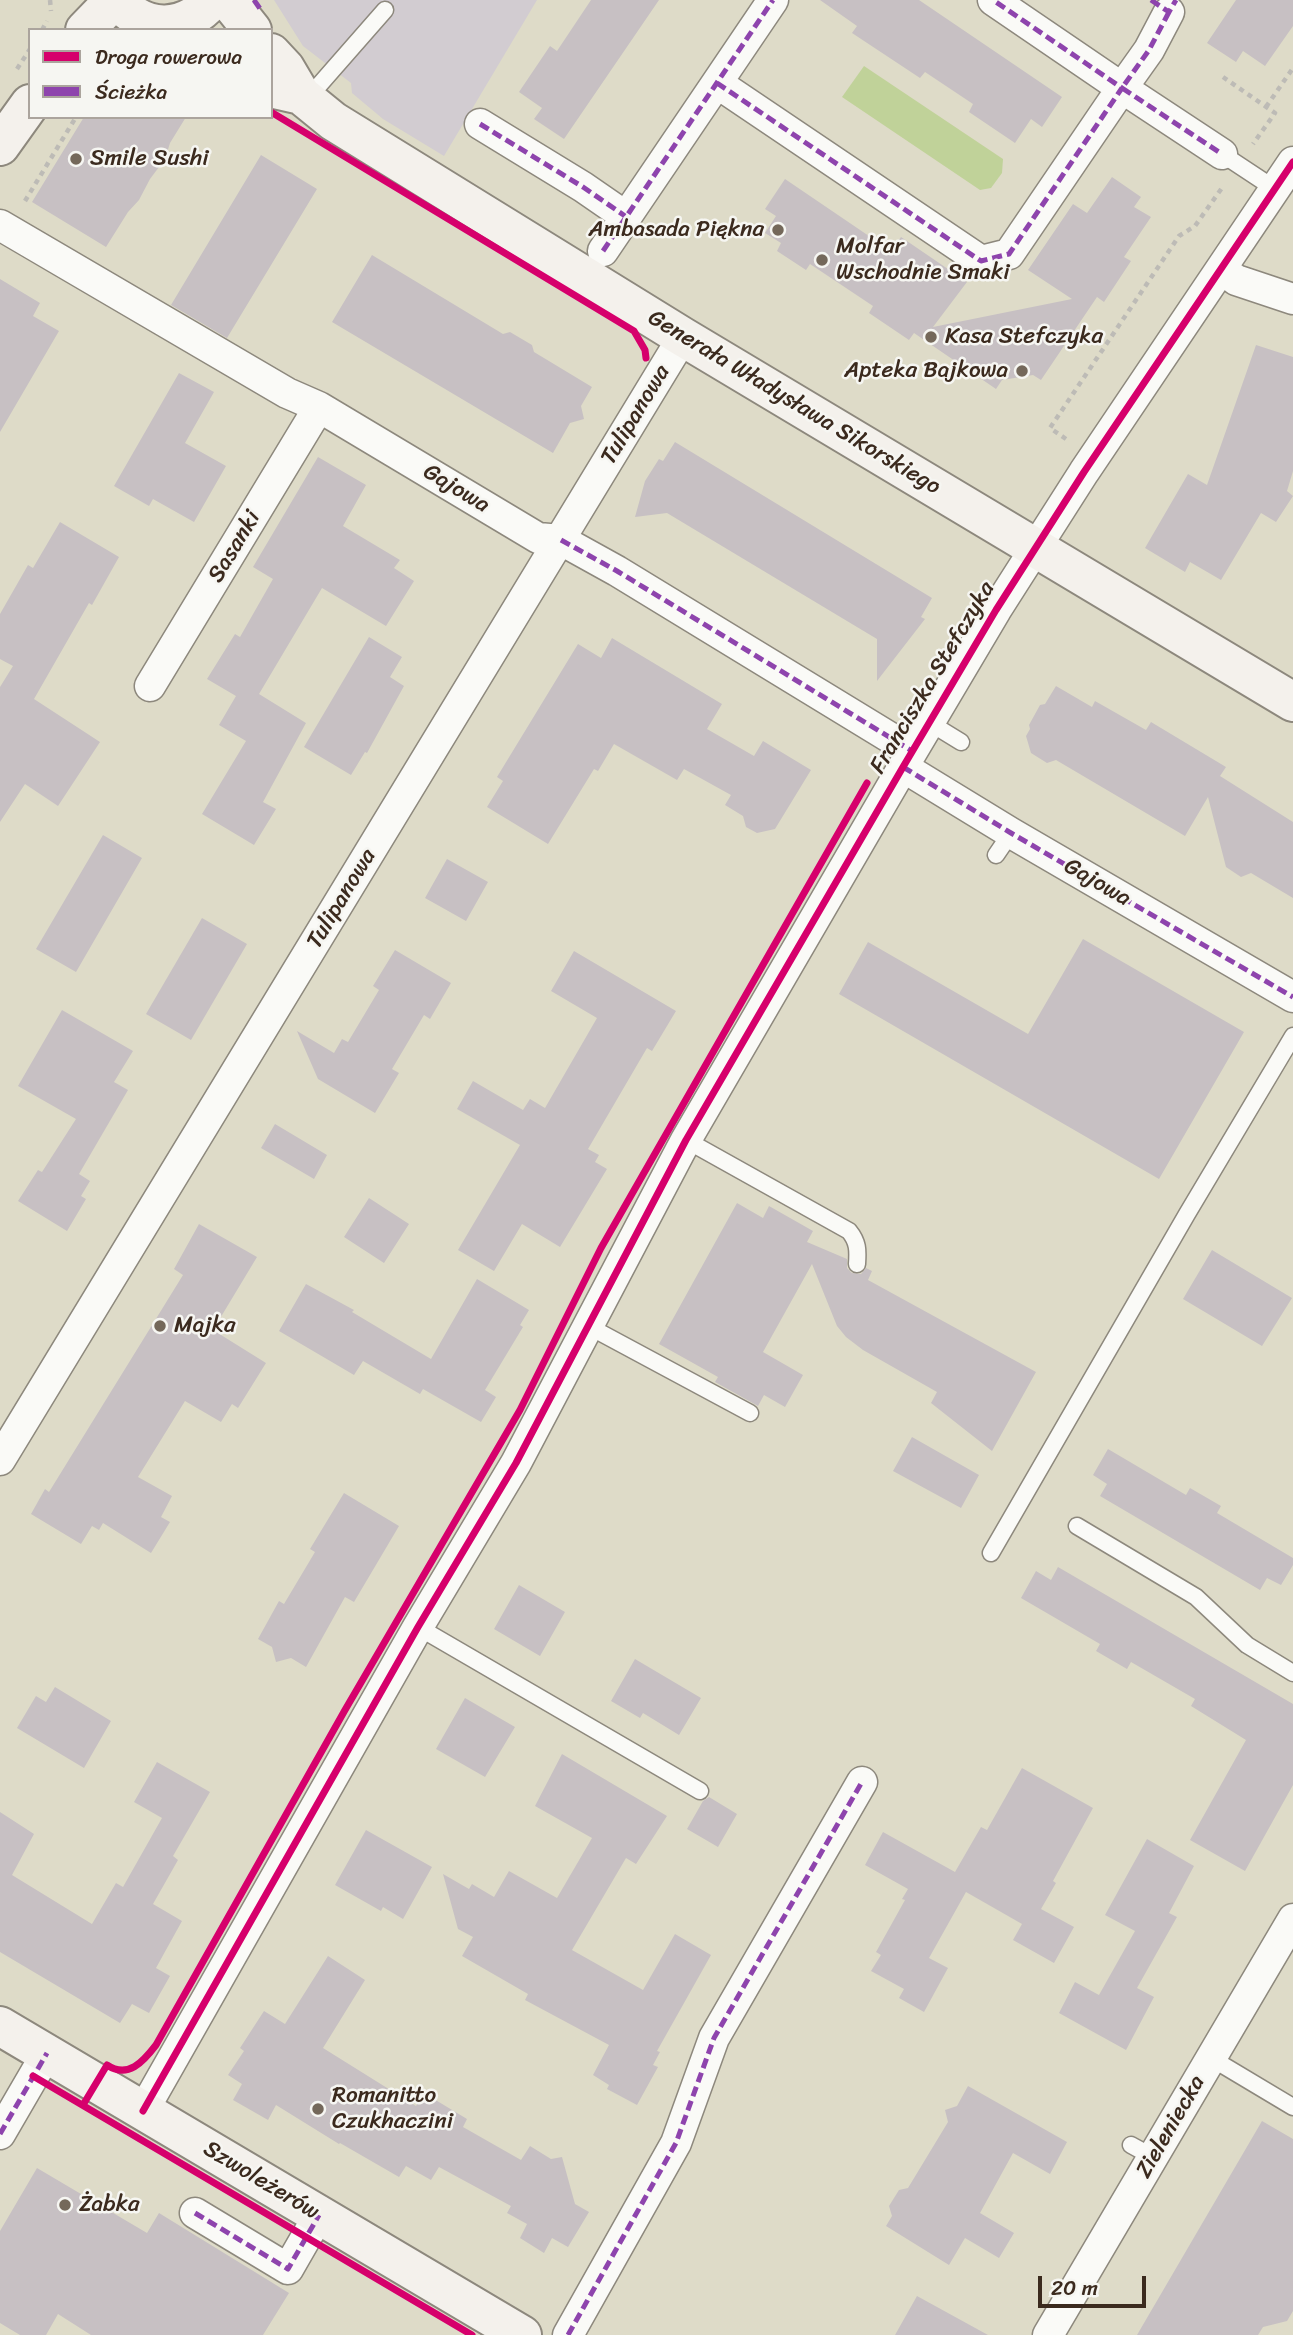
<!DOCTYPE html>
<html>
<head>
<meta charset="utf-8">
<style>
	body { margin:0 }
	#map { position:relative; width:1293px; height:2335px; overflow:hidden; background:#dedbc8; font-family:Sriracha,sans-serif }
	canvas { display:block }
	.legend { position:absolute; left:28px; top:28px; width:245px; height:91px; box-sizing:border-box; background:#f6f6f2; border:2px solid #aba49d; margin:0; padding:9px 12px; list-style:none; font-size:21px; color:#3b2a1e }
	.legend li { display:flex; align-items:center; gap:14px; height:35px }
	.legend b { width:35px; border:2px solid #aba49d }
	.scale { position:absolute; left:1038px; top:2276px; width:108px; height:32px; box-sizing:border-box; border:4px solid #3b2a1e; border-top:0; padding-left:9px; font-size:21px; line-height:24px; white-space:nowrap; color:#3b2a1e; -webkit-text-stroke:5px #f6f6f2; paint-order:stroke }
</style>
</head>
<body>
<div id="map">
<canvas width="1293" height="2335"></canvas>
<ul class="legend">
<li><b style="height:9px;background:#d6006c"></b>Droga rowerowa</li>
<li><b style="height:9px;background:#8e44ad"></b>Ścieżka</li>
</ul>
<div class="scale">20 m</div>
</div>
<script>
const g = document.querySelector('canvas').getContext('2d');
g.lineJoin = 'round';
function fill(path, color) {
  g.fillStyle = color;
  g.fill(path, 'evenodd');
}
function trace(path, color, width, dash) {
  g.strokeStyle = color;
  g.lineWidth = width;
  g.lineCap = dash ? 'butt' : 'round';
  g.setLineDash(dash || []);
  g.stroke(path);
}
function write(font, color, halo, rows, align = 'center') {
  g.font = font + ' Sriracha,sans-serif';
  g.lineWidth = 5;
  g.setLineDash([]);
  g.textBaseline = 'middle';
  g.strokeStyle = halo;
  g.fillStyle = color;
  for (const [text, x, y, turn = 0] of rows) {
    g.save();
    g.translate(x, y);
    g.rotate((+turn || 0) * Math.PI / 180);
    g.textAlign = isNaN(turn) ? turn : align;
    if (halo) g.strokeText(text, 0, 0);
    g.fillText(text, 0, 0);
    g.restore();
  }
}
fill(new Path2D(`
	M274,0H537L444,156L383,119L352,93L351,83L303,46Z`), '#d2ccd1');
fill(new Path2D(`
	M864,66L1003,159L1002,173L991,188L980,190L842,97Z`), '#c0d299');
fill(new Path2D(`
	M591,0H659L564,139L534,119L542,108L519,92L550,46L557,51Z
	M820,0H919L1062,97L1042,127L1031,119L1015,143L969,112L973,104L925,72L920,78L852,33L857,26Z
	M1236,0H1293V26L1265,66L1243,51L1236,62L1207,43Z
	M84,117H186L170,143L165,159L150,179L139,200L128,212L106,247L32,202Z
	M261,155L317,189L227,338L171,305Z
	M1112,177L1141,197L1134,207L1151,217L1124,257L1131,261L1104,302L1097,297L1041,380L1033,375L1002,380L996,389L914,333L909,340L869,313L873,306L810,264L806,270L777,251L781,243L765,233L776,216L765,209L785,179L891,251L901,237L967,282L933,327L1072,299L1028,270L1073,204L1087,213Z
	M372,255L503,334L510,332L532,345L534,352L592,387L581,406L584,419L570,423L553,453L332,322Z
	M0,279L40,303L33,316L59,331L0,432Z
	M1256,345L1293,357V471L1287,491L1293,496L1276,522L1261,513L1221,580L1190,562L1185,572L1145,548L1188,474L1207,485Z
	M179,373L214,392L185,443L226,466L194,522L153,499L149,506L114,486Z
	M675,442L932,598L921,617L925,619L877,681V639L667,513L635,517L645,481L659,459L663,461Z
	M318,457L366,485L343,526L400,560L394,568L414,581L386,626L322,588L259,694L306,723L263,802L276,809L254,845L202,814L246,741L219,725L236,696L207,679L235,634L240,637L273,579L253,567Z
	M60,522L119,557L92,605L89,603L34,699L100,742L58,806L25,784L0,822V687L13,666L0,659V614L28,565L33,568Z
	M369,637L402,657L390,677L404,686L367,753L365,752L351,775L304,747Z
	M612,638L722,704L707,729L754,756L763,741L811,770L775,829L757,833L746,827L743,816L725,805L731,795L684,769L677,780L614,744L598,771L594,769L548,844L487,807L503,781L497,777L578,644L601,658Z
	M1056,686L1092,707L1095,701L1146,730L1151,722L1226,767L1220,776L1293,822V898L1251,873L1241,877L1226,867L1208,797L1185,836L1056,760L1047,763L1031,753L1026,736L1030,729L1029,725L1040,705L1045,704Z
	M103,835L142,858L76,972L36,949Z
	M447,859L488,882L466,921L425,898Z
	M202,918L247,944L191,1040L146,1014Z
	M1083,939L1244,1032L1159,1179L839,994L868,942L1028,1034Z
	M395,950L451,983L430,1019L424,1015L392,1069L399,1073L375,1113L318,1079L297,1031L334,1053L342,1039L348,1042L379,990L373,986Z
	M574,951L676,1011L652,1051L647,1048L588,1149L599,1155L595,1162L607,1169L560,1247L522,1224L494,1271L458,1250L520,1145L457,1109L473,1081L523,1110L530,1099L545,1108L597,1018L551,991Z
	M62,1010L133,1051L114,1082L128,1090L79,1174L90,1181L81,1196L86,1199L67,1231L18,1201L38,1170L42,1172L76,1119L18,1086Z
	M275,1124L327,1155L314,1179L261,1148Z
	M369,1198L409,1224L384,1263L344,1237Z
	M737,1203L763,1218L769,1206L813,1231L807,1242L847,1259V1268L852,1273L861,1274L866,1268L872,1271L868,1280L1036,1372L992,1451L931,1403L937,1392L863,1350L846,1337L837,1326L812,1264L763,1352L803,1375L785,1407L764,1395L758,1406L715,1382L718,1377L659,1344Z
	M199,1224L257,1257L213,1330L266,1363L238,1408L232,1404L221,1422L185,1401L138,1477L172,1496L161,1517L170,1522L151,1553L103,1523L99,1530L92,1526L81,1544L31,1514L45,1489L49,1492L183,1275L174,1269Z
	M1212,1250L1292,1298L1262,1346L1183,1299Z
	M477,1279L529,1310L520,1325L523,1327L485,1390L496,1397L481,1422L423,1389L420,1394L363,1361L354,1375L279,1331L306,1284L354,1310L352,1312L431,1359Z
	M912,1437L979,1475L961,1508L893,1471Z
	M1108,1449L1186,1495L1190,1488L1221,1506L1217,1513L1293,1558V1565L1281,1585L1267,1578L1260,1590L1100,1496L1107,1484L1093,1475Z
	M344,1493L399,1526L354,1602L345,1597L306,1667L291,1658L276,1662L272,1647L258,1639L279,1601L284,1604L315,1552L310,1549Z
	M1058,1567L1293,1704V1785L1245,1871L1190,1840L1246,1740L1191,1706L1195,1699L1131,1662L1127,1669L1096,1651L1100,1644L1021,1598L1036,1571L1051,1580Z
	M519,1585L565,1612L540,1656L494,1629Z
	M635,1659L701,1698L679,1735L643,1713L640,1718L611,1701Z
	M55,1687L111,1721L84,1768L17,1728L36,1696L46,1702Z
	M465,1698L515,1727L485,1777L436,1749Z
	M562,1754L667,1816L636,1864L626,1858L572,1950L643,1990L675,1934L711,1955L657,2051L660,2052L653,2065L658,2067L637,2105L607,2089L609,2085L593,2075L609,2045L525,2000L528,1994L462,1956L473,1937L458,1929L443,1874L469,1889L472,1884L494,1897L509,1871L557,1898L592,1838L535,1806Z
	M157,1762L210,1792L173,1856L178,1860L153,1904L182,1921L156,1968L170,1976L149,2013L132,2004L120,2023L0,1952V1812L34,1834L12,1875L92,1924L116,1883L123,1887L162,1818L134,1802Z
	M1022,1768L1093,1808L1053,1881L1056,1883L1041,1909L1074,1927L1054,1963L1013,1940L1022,1924L966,1892L929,1958L948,1968L924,2012L899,1998L904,1989L871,1971L881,1955L876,1952L905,1900L902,1899L908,1889L865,1865L883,1832L955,1872L981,1827L987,1830Z
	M709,1797L737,1814L718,1847L687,1829L703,1801Z
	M366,1830L432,1867L403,1919L383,1907L381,1911L335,1885Z
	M1147,1839L1194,1866L1169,1913L1177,1917L1137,1988L1154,1997L1126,2050L1059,2013L1075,1982L1099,1995L1135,1931L1105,1915Z
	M328,1956L365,1980L323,2048L416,2106L424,2093L467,2119L463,2127L521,2160L530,2146L551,2159L562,2157L575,2204L589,2212L568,2247L552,2238L544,2253L520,2238L527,2224L507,2213L511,2206L439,2167L431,2180L406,2166L399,2177L340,2143L339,2144L276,2105L268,2120L233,2100L242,2084L228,2075L244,2051L240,2048L264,2011L285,2024Z
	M968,2086L1067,2142L1050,2174L1013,2153L980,2213L1014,2233L999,2258L965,2238L949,2265L886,2226L892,2216L889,2206L899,2190L908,2188L948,2122L945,2110L957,2106Z
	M1262,2121L1293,2139V2311L1287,2321L1263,2327L1258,2335H1137Z
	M37,2168L147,2233L159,2213L289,2293L263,2335H91L58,2314L46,2335H20L0,2323V2231Z
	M917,2296L988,2335H895Z`), '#c7c0c3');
const lane = new Path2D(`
	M307,99L385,10
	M1222,154L1275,189
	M930,723L961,742
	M996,855L1011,833
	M686,1140L849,1231C858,1242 858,1250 857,1264
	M588,1326L750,1413
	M1077,1526L1196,1597L1247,1645L1293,1673
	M991,1553L1187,1214L1293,1036
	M418,1627L700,1791
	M1211,2058L1293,2107
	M1131,2145L1153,2157`);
const street = new Path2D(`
	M1169,12L1149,50L1122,88L1222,154
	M717,83L981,261L1009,254L1122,88L993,0
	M480,124L583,187L625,216
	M0,225L287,393L319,407L538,538L561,540L617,571L912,751
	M603,251L773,0
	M1222,269L1236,280L1293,299
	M150,686L319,407
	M903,767L1011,833L1293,997
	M0,1460L683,337
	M143,2111L418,1627L516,1463L686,1140L903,767L996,610L1084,472L1293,162
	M0,2134L47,2053
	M195,2213L288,2269L319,2215
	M568,2335L676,2143L714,2038L862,1782
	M1048,2335L1293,1919`);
const secondary = new Path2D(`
	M118,0C144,34 186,31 212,0
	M228,0L252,30
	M85,30L114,0
	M271,53L285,68L301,95
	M271,86L279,90L301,95L333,121L683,337L1293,702
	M0,146L30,104
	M0,2026L522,2335`);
trace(lane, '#8d887d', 19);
trace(street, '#8d887d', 33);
trace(secondary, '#8d887d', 42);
trace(new Path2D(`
	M50,0L51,11
	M42,30L47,21
	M17,69L30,49
	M1223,77L1275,113L1253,144
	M1266,107L1293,68
	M25,201L76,117
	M1066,439L1050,428L1179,236L1195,226L1224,185`), '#bdbbb6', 4.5, [5, 5]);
trace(lane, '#fafaf7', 16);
trace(street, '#fafaf7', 30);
trace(secondary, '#f4f1ec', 38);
trace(new Path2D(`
	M254,0L261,10
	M1151,0L1169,12L1176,0
	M1169,12L1149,50L1122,88L1222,154
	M717,83L981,261L1009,254L1122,88L993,0
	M480,124L583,187L625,216
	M603,251L773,0
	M561,540L617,571L912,751
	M903,767L1011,833L1293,997
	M0,2134L47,2053
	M195,2213L288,2269L319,2215
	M568,2335L676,2143L714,2038L862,1782`), '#8e44ad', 5, [10, 5]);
trace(new Path2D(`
	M271,112L634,331L645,350L646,358
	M33,2076L472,2335
	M83,2105L107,2065C128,2079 143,2062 156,2045L345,1710L520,1410L601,1248L867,783
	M143,2111L418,1627L516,1463L686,1140L903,767L996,610L1084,472L1293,162`), '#d6006c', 7);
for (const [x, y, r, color] of [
	[76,159,7,"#74685a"],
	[778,230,7,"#74685a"],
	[822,260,7,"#74685a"],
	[931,337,7,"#74685a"],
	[1022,371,7,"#74685a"],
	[160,1326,7,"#74685a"],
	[318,2109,7,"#74685a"],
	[65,2205,7,"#74685a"]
]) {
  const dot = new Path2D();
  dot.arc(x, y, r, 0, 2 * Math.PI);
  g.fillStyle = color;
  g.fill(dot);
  trace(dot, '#f6f6f2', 2.5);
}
write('23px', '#3b2a1e', '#f6f6f2', [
	["Smile Sushi",90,159],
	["Ambasada Piękna",764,230,"right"],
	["Molfar",836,247],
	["Wschodnie Smaki",836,273],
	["Kasa Stefczyka",945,337],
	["Apteka Bajkowa",1008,371,"right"],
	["Majka",174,1326],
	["Romanitto",332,2096],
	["Czukhaczini",332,2122],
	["Żabka",79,2205]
], 'left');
write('23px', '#3b2a1e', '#f6f6f2', [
	["Generała Władysława Sikorskiego",794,403,31],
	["Tulipanowa",636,415,-59],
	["Gajowa",456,489,31],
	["Sasanki",235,547,-59],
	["Franciszka Stefczyka",933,678,-59],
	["Gajowa",1097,883,30],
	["Tulipanowa",342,899,-59],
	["Zieleniecka",1171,2127,-60],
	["Szwoleżerów",261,2181,31]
]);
</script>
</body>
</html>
